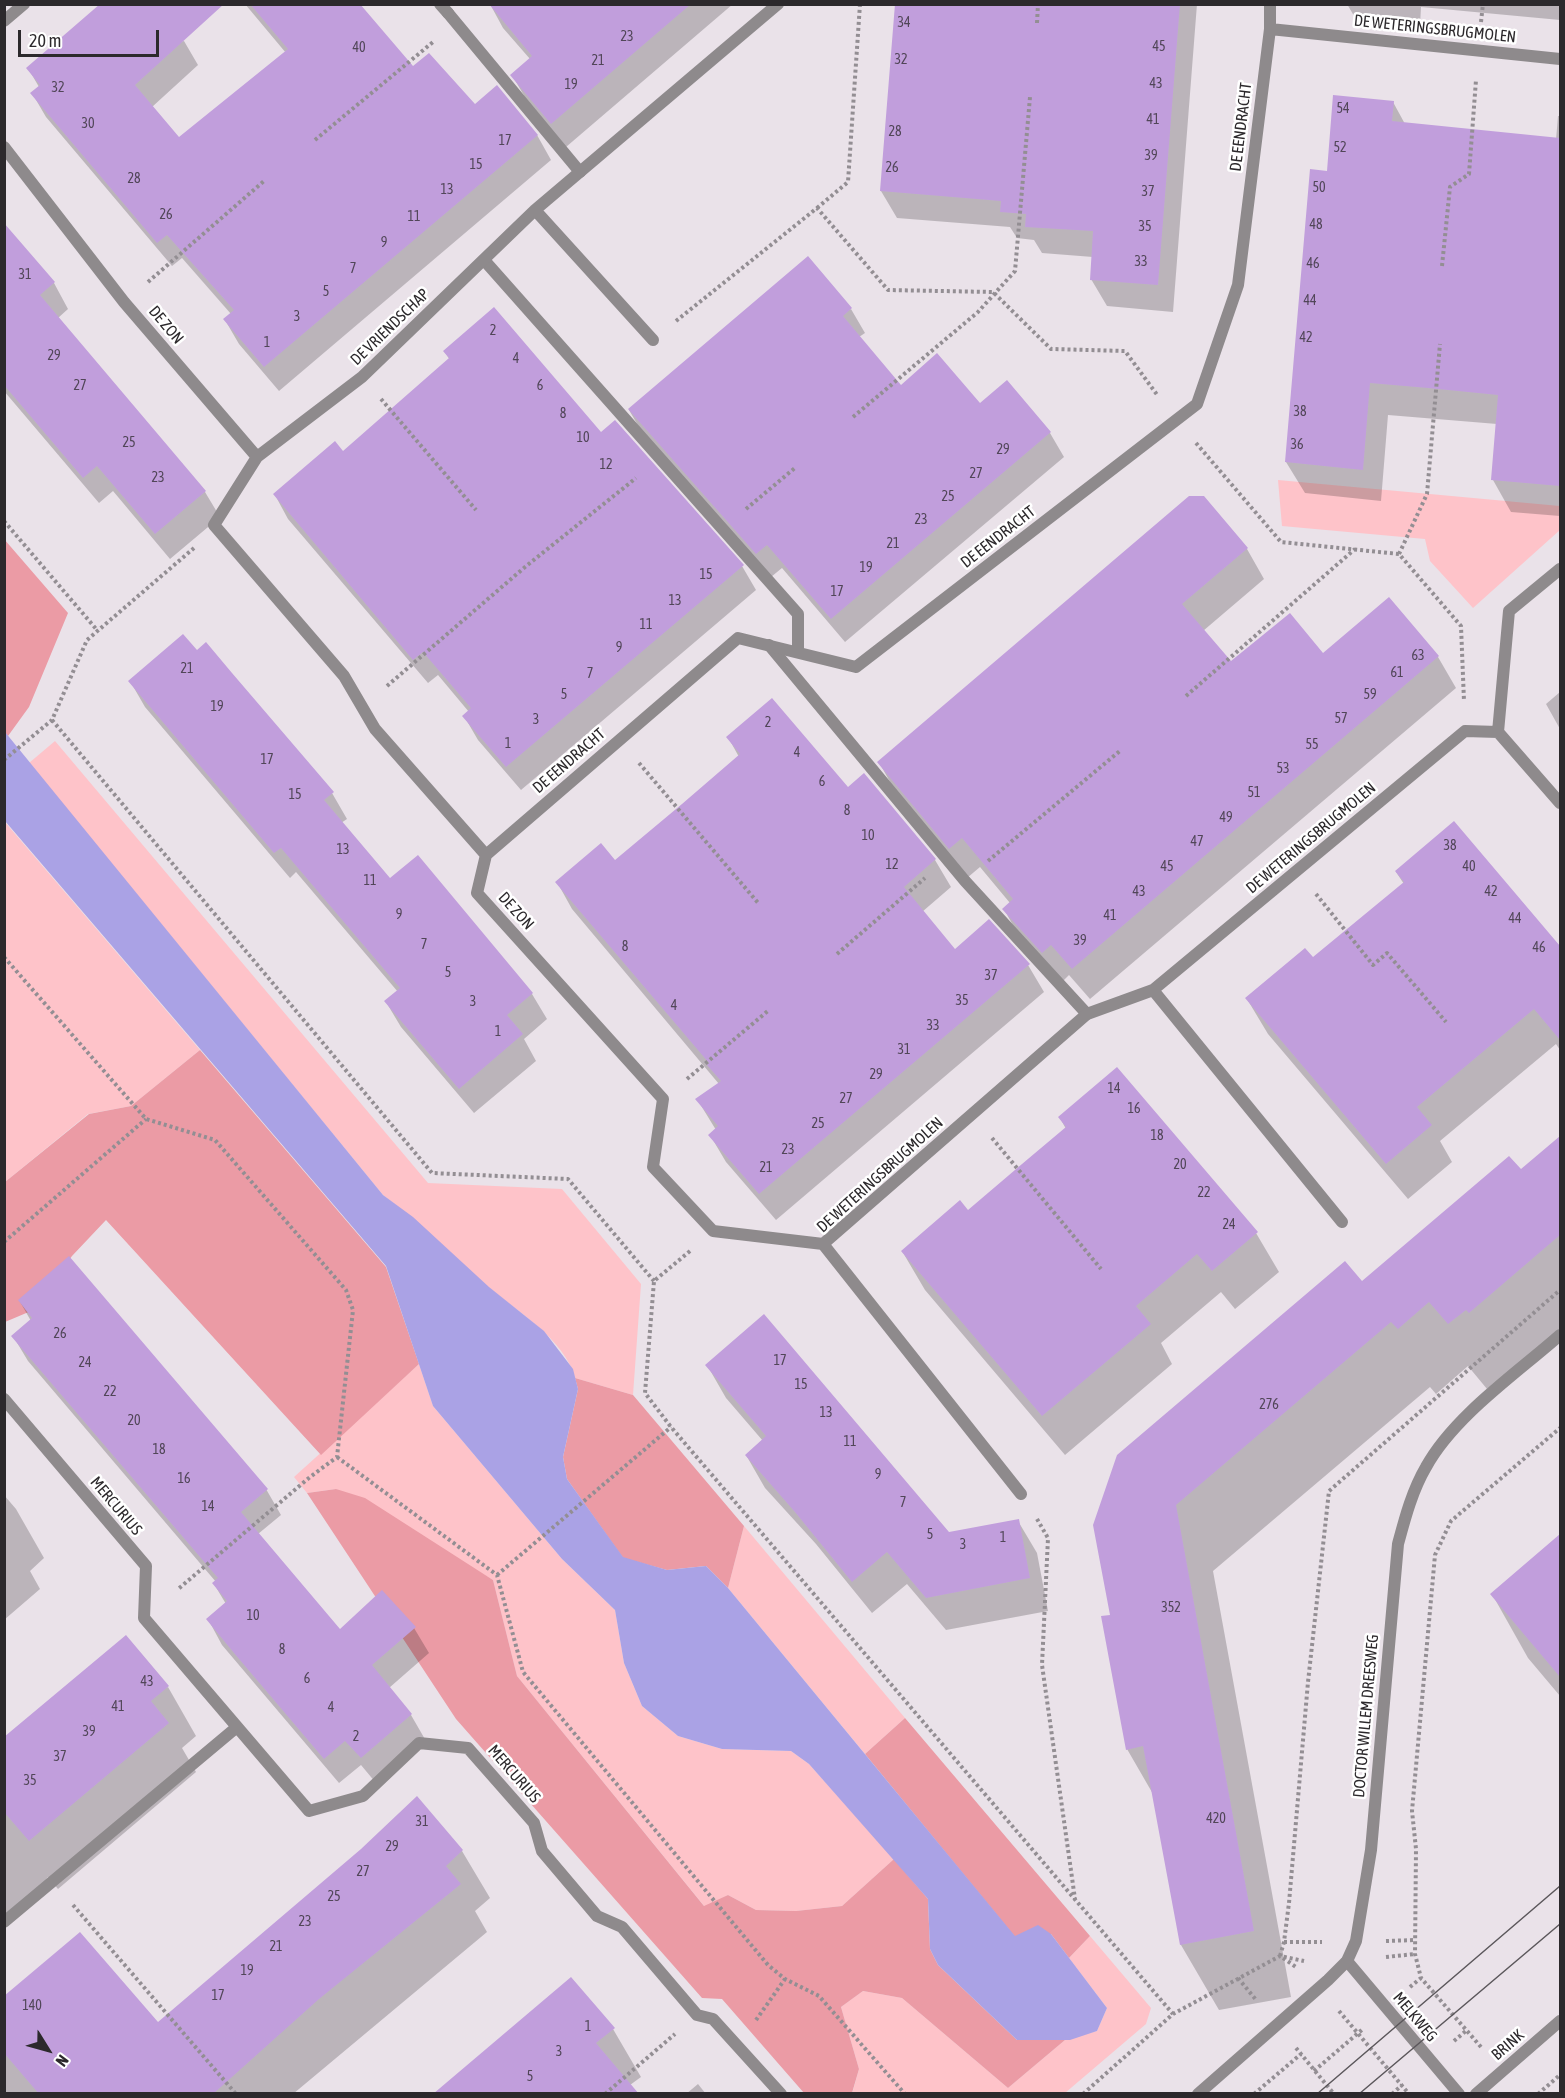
<!DOCTYPE html>
<html>
<head>
<meta charset="utf-8">
<style>
	body { margin:0 }
	#map { position:relative; width:1565px; height:2098px; overflow:hidden; background:#eae2e9; font-family:"Asap Condensed",sans-serif }
	canvas { display:block }
	.frame { position:absolute; inset:0; border:6px solid #2c292c; pointer-events:none }
	.north { position:absolute; left:18px; top:2020px; width:60px; height:60px; -webkit-text-stroke:4px #fff; paint-order:stroke; rotate:127deg; font-size:16px; font-weight:700; line-height:24px; text-align:center; color:#2c292c }
	.north::after { content:''; display:block; margin:auto; width:21px; height:27px; background:#2c292c; clip-path:polygon(50% 0,100% 100%,50% 72%,0 100%) }
	.scale { position:absolute; left:18px; top:30px; width:141px; height:27px; box-sizing:border-box; border:3px solid #2c292c; border-top:0; padding-left:8px; font-size:18px; line-height:21px; white-space:nowrap; color:#2c292c; -webkit-text-stroke:4px #fff; paint-order:stroke }
</style>
</head>
<body>
<div id="map">
<canvas width="1565" height="2098"></canvas>
<div class="frame"></div>
<div class="north">N</div>
<div class="scale">20 m</div>
</div>
<script>
const g = document.querySelector('canvas').getContext('2d');
g.lineJoin = 'round';
function fill(path, color) {
  g.fillStyle = color;
  g.fill(path, 'evenodd');
}
function trace(path, color, width, dash) {
  g.strokeStyle = color;
  g.lineWidth = width;
  g.lineCap = dash ? 'butt' : 'round';
  g.setLineDash(dash || []);
  g.stroke(path);
}
function write(font, color, halo, rows, align = 'center') {
  g.font = font + ' "Asap Condensed",sans-serif';
  g.lineWidth = 5;
  g.setLineDash([]);
  g.textBaseline = 'middle';
  g.strokeStyle = halo;
  g.fillStyle = color;
  for (const [text, x, y, turn = 0] of rows) {
    g.save();
    g.translate(x, y);
    g.rotate((+turn || 0) * Math.PI / 180);
    g.textAlign = isNaN(turn) ? turn : align;
    if (halo) g.strokeText(text, 0, 0);
    g.fillText(text, 0, 0);
    g.restore();
  }
}
fill(new Path2D(`
	M1278,480L1560,506V530L1473,608L1430,561L1425,539L1282,526Z
	M55,741L428,1183L562,1189L641,1284L633,1395L575,1378C565,1339 516,1311 487,1286C453,1255 420,1223 383,1195L29,763Z
	M4,821L200,1050L131,1106L88,1114L5,1182Z
	M419,1364L433,1406L562,1559L615,1610L624,1663L642,1706L678,1736L722,1749L791,1751L809,1764L894,1859L842,1906L796,1911L756,1910L728,1895L705,1907L517,1676L493,1580L336,1489L307,1493L294,1477Z
	M744,1526L905,1718L865,1754L728,1588Z
	M1090,1936L1151,2008L1146,2024L1065,2093L852,2094L859,2069L841,2007L863,1991L902,1998L1008,2088L1065,2040L1097,2031L1107,2008L1069,1958Z`), '#fec3c9');
fill(new Path2D(`
	M4,539L68,613L29,707L8,736L4,732Z
	M200,1050L386,1267L419,1364L321,1455L106,1220L72,1256L31,1311L5,1322V1182L89,1114L131,1106Z
	M575,1378L633,1395L744,1526L728,1588L706,1566L667,1570L623,1558L567,1479L563,1457L578,1389Z
	M336,1489L365,1498L493,1580L517,1676L704,1906L728,1895L756,1910L796,1911L842,1906L894,1859L928,1899L930,1949L938,1965L1017,2040H1065L1008,2088L902,1998L863,1991L841,2007L859,2069L852,2093H804L722,1999L702,1998L456,1719L307,1493Z
	M905,1718L1090,1936L1069,1958L1051,1934L1015,1937L865,1754Z`), '#eb9ba5');
fill(new Path2D(`
	M5,732L383,1195L413,1217L489,1287L544,1331L573,1369L578,1389L563,1457L567,1479L623,1557L667,1570L706,1566L728,1588L1015,1936L1038,1925L1051,1934L1107,2008L1097,2031L1070,2040H1017L938,1965L930,1949L928,1899L809,1764L791,1751L722,1749L678,1736L642,1706L624,1663L615,1610L562,1559L433,1406L386,1266L5,821Z`), '#aaa2e5');
fill(new Path2D(`
	M245,4H358L412,69L475,106L537,135L551,160L279,391L239,344L225,320L231,314L182,258L172,266L46,117L32,93L39,87L28,68L184,41L198,65L152,107L179,139L286,53Z
	M490,4H733L566,147L526,99L512,75L530,59L503,28Z
	M896,4H1197L1173,312L1107,306L1091,279L1093,257L1042,253L1034,240L1017,238L1010,227L897,218L881,191Z
	M1347,4H1560V20L1421,7L1420,26L1357,21Z
	M1393,102L1405,124L1556,140L1558,116H1560V516L1511,512L1493,480L1497,424L1388,415L1381,501L1305,493L1286,462L1328,173Z
	M4,225L54,283L68,309L58,318L205,492L220,517L170,559L113,491L99,503L4,391Z
	M851,309L865,333L859,337L901,387L980,405L1007,382L1050,433L1064,457L845,642L782,568L771,577L643,434L629,410Z
	M444,351L601,434L742,566L756,590L521,790L478,740L464,716L469,712L438,675L428,683L288,519L275,495L343,453L450,360Z
	M1203,498L1247,549L1264,579L1203,631L1231,663L1323,655L1389,599L1438,657L1456,688L1090,999L1069,975L1061,983L1021,940L1004,909L1010,903L980,867L967,878L896,793L879,762Z
	M130,681L332,793L347,819L341,823L390,880L532,994L547,1019L524,1039L536,1061L474,1113L401,1027L386,1002L398,992L296,872L290,878L145,707Z
	M1560,692V729L1546,704Z
	M728,737L848,789L864,775L935,860L951,887L922,912L954,951L1028,965L1044,992L776,1220L726,1162L710,1135L716,1130L697,1099L719,1084L572,909L557,882L615,862L739,757Z
	M1454,823L1560,948V1050L1556,1044L1440,1141L1452,1162L1408,1199L1268,1034L1247,999L1312,959L1404,884L1396,872Z
	M1060,1118L1256,1233L1279,1272L1235,1309L1221,1292L1161,1343L1172,1364L1065,1455L925,1290L902,1251L968,1212L1066,1129Z
	M1560,1138V1332L1487,1389L1468,1366L1436,1394L1430,1387L1213,1571L1291,1997L1219,2010L1181,1945L1153,1794L1127,1749L1112,1616L1094,1525L1362,1283L1521,1172Z
	M19,1300L266,1489L281,1515L258,1534L340,1631L414,1628L429,1653L389,1688L411,1715L426,1741L376,1783L361,1765L339,1783L222,1645L208,1619L226,1604L214,1584L216,1582L28,1361L13,1336L31,1321Z
	M707,1365L949,1533L1018,1521L1037,1553L1048,1611L946,1630L907,1584L872,1613L816,1544L765,1488L746,1455L763,1441L726,1398Z
	M4,1495L16,1509L44,1558L30,1571L40,1589L4,1620Z
	M1560,1536V1696L1528,1658L1492,1594Z
	M168,1687L196,1736L182,1748L196,1772L58,1889L48,1877L21,1913L4,1926V1740Z
	M417,1798L462,1851L490,1898L475,1911L487,1932L293,2094H4V1998L157,2024L362,1850Z
	M613,2029L641,2077L630,2085L435,2094Z
	M698,2084L706,2094H686Z`), '#0003');
fill(new Path2D(`
	M100,4H224L135,85L179,137L288,49L250,4H360L413,66L429,53L475,104L497,85L538,135L264,367L223,319L234,310L167,235L157,243L30,93L40,85L26,68Z
	M489,4H691L551,124L510,75L532,56Z
	M895,4H1180L1158,285L1090,280L1093,231L1025,227L1026,214L1000,212L1001,201L880,191Z
	M1333,95L1394,101L1392,121L1560,138V486L1491,480L1498,395L1428,388L1370,383L1363,470L1285,462L1310,169L1327,171Z
	M4,223L55,282L40,295L206,491L155,534L97,466L83,478L4,385Z
	M808,256L852,308L843,316L901,385L937,353L980,403L1007,380L1051,432L831,619L767,545L756,554L628,409Z
	M494,307L601,432L615,420L744,565L506,767L462,716L471,708L423,652L413,660L273,494L335,441L343,451L449,358L443,351Z
	M1189,496H1204L1248,548L1182,604L1231,661L1290,613L1323,653L1389,597L1439,656L1072,969L1051,945L1042,953L1002,909L1013,899L962,838L949,849L877,762Z
	M183,634L197,650L206,642L232,673L334,792L324,800L390,878L418,855L533,993L507,1015L523,1034L459,1089L384,1001L400,988L281,848L274,853L128,681Z
	M772,698L848,787L864,773L936,859L904,887L955,949L989,919L1030,964L759,1194L708,1135L718,1126L695,1099L721,1081L707,1065L709,1063L555,882L601,843L615,860L682,804L740,754L726,737Z
	M1454,821L1560,946V1040L1534,1009L1417,1107L1432,1125L1386,1164L1245,998L1305,948L1313,957L1404,882L1395,871Z
	M1117,1067L1258,1232L1212,1271L1197,1254L1136,1306L1151,1324L1042,1416L901,1251L960,1200L968,1210L1022,1164L1066,1127L1058,1117Z
	M1560,1136V1235L1469,1313L1466,1310L1448,1324L1429,1302L1398,1329L1391,1322L1176,1505L1254,1931L1180,1945L1143,1746L1126,1750L1101,1616L1110,1615L1093,1525L1117,1455L1345,1261L1362,1281L1509,1156L1521,1169Z
	M69,1256L268,1489L241,1512L340,1629L382,1590L416,1627L372,1665L412,1714L361,1758L345,1741L324,1759L234,1653L206,1619L227,1601L212,1583L218,1578L11,1336L32,1318L18,1300Z
	M764,1314L949,1532L1019,1519L1030,1578L926,1598L887,1552L852,1582L795,1512L745,1455L766,1436L705,1365Z
	M1560,1534V1677L1490,1594Z
	M126,1635L169,1686L151,1701L169,1723L29,1841L4,1812V1737Z
	M417,1796L463,1850L446,1866L461,1884L319,1999L213,2094H39L4,2053V1996L80,1932L158,2022L361,1849Z
	M571,1977L615,2028L596,2043L639,2094H433Z`), '#c19edc');
trace(new Path2D(`
	M1481,22L1483,4
	M1037,23L1038,4
	M315,140L433,42
	M817,208L848,182L860,4
	M1442,266L1450,187L1469,174L1476,80
	M148,282L264,181
	M676,321L817,208L888,290L993,292L1051,349L1125,351L1158,396
	M381,399L476,510
	M853,417L978,312L1015,271L1030,97
	M1196,443L1281,542L1399,554L1461,626L1464,701
	M746,509L796,467
	M4,521L97,630
	M1399,554L1427,494L1440,344
	M387,686L525,567L636,478
	M1186,696L1355,549
	M52,720L432,1173L568,1179L654,1281
	M4,760L52,720L87,640L194,548
	M639,763L759,904
	M988,861L1121,750
	M1316,894L1373,965L1387,953L1446,1022
	M837,954L925,878
	M4,957L146,1119L215,1140L346,1290L353,1310L337,1457L310,1477L177,1590
	M687,1079L769,1010
	M992,1138L1101,1269
	M4,1242L146,1119
	M690,1251L654,1281L645,1393L671,1427L1173,2014
	M337,1457L497,1575L523,1672L768,1965L785,1979L819,1996L905,2094
	M1037,1519L1048,1538L1042,1665L1075,1899
	M497,1575L671,1427
	M73,1905L236,2094
	M1386,1941L1415,1940
	M1284,1942H1322
	M1280,1956L1284,1942L1289,1903L1308,1682L1329,1491L1560,1290
	M1386,1957L1415,1954
	M1283,1958L1296,1967
	M1238,1978L1257,2001
	M1410,1987L1421,1978
	M1339,2011L1409,2094
	M756,2020L785,1979
	M1454,2041L1467,2030
	M1481,2047L1421,1978L1415,1954L1416,1849L1412,1811L1435,1555L1451,1521L1560,1428
	M1296,2048L1334,2094
	M1314,2071L1364,2028
	M605,2094L675,2034
	M1083,2094L1173,2014L1280,1956L1304,1961
	M1254,2094L1301,2054
	M1392,2094L1402,2085
	M1538,2094L1560,2075`), '#938e93', 4, [3, 3]);
trace(new Path2D(`
	M448,13L580,172
	M484,260L798,614V652
	M769,645L965,881L1087,1014`), '#8e8a8c', 12);
trace(new Path2D(`
	M440,4L448,13
	M4,21L24,4
	M1270,29L1560,59
	M4,147L124,302L257,457L214,525L344,676L375,729L486,855L477,893L663,1099L653,1167L713,1231L823,1244
	M535,210L653,340
	M257,457L362,377L535,210L778,4
	M1560,569L1509,611L1498,732L1560,803
	M486,855L738,638L856,667L1197,404L1238,285L1270,29V4
	M1153,990L1342,1222
	M4,1399L146,1566L144,1618L309,1811L363,1796L419,1743L468,1748L534,1823L542,1851L597,1916L622,1927L697,2015L713,2019L781,2094
	M1021,1494L823,1244L1087,1014L1153,990L1465,731L1498,732
	M4,1922L237,1727
	M1347,1961L1459,2094
	M1476,2094L1560,2021`), '#8e8a8c', 12);
trace(new Path2D(`
	M1198,2094L1328,1980L1347,1961L1356,1941L1371,1850L1398,1544C1405,1518 1412,1491 1426,1467C1454,1416 1517,1373 1560,1335`), '#8e8a8c', 12);
trace(new Path2D(`
	M1317,2094L1560,1886
	M1359,2094L1560,1924`), '#5b575b', 1.5);
write('14px', '#514658', null, [
	["34",904,23],
	["23",627,37],
	["45",1159,47],
	["40",359,48],
	["32",901,60],
	["21",598,61],
	["43",1156,84],
	["19",571,85],
	["32",58,88],
	["54",1343,109],
	["41",1153,120],
	["30",88,124],
	["28",895,132],
	["17",505,141],
	["52",1340,148],
	["39",1151,156],
	["15",476,165],
	["26",892,168],
	["28",134,179],
	["50",1319,188],
	["13",447,190],
	["37",1148,192],
	["26",166,215],
	["11",414,217],
	["48",1316,225],
	["35",1145,227],
	["9",384,243],
	["33",1141,262],
	["46",1313,264],
	["7",353,269],
	["31",25,275],
	["5",326,292],
	["44",1310,301],
	["3",297,317],
	["2",493,331],
	["42",1306,338],
	["1",267,343],
	["29",54,356],
	["4",516,359],
	["27",80,386],
	["6",540,386],
	["38",1300,412],
	["8",563,414],
	["10",583,438],
	["25",129,443],
	["36",1297,445],
	["29",1003,450],
	["12",606,465],
	["27",976,474],
	["23",158,478],
	["25",948,497],
	["23",921,520],
	["21",893,544],
	["19",866,568],
	["15",706,575],
	["17",837,592],
	["13",675,601],
	["11",646,625],
	["9",619,648],
	["63",1418,656],
	["21",187,669],
	["61",1397,673],
	["7",590,674],
	["5",564,695],
	["59",1370,695],
	["19",217,707],
	["57",1341,719],
	["3",536,720],
	["2",768,723],
	["1",508,744],
	["55",1312,745],
	["4",797,753],
	["17",267,760],
	["53",1283,769],
	["6",822,782],
	["51",1254,793],
	["15",295,795],
	["8",847,811],
	["49",1226,818],
	["10",868,836],
	["47",1197,842],
	["38",1450,846],
	["13",343,850],
	["12",892,865],
	["45",1167,867],
	["40",1469,867],
	["11",370,881],
	["43",1139,892],
	["42",1491,892],
	["9",399,915],
	["41",1110,916],
	["44",1515,919],
	["39",1080,941],
	["7",424,945],
	["8",625,947],
	["46",1539,948],
	["5",448,973],
	["37",991,976],
	["35",962,1001],
	["3",473,1002],
	["4",674,1006],
	["33",933,1026],
	["1",498,1032],
	["31",904,1050],
	["29",876,1075],
	["14",1114,1089],
	["27",846,1099],
	["16",1134,1109],
	["25",818,1124],
	["18",1157,1136],
	["23",788,1150],
	["20",1180,1165],
	["21",766,1168],
	["22",1204,1193],
	["24",1229,1225],
	["26",60,1334],
	["17",780,1361],
	["24",85,1363],
	["15",801,1385],
	["22",110,1392],
	["276",1269,1405],
	["13",826,1413],
	["20",134,1421],
	["11",850,1442],
	["18",159,1450],
	["9",878,1475],
	["16",184,1479],
	["7",903,1503],
	["14",208,1507],
	["5",930,1535],
	["1",1003,1538],
	["3",963,1545],
	["352",1171,1608],
	["10",253,1616],
	["8",282,1650],
	["6",307,1679],
	["43",147,1682],
	["41",118,1707],
	["4",331,1708],
	["39",89,1732],
	["2",356,1737],
	["37",60,1757],
	["35",30,1781],
	["420",1216,1819],
	["31",422,1822],
	["29",392,1847],
	["27",363,1872],
	["25",334,1897],
	["23",305,1922],
	["21",276,1947],
	["19",247,1971],
	["17",218,1996],
	["140",32,2006],
	["1",588,2027],
	["3",559,2052],
	["5",530,2077]
]);
write('16px', '#2c292c', '#fff', [
	["DE WETERINGSBRUGMOLEN",1435,29,6],
	["DE EENDRACHT",1241,127,-83],
	["DE ZON",166,325,50],
	["DE VRIENDSCHAP",390,327,-44],
	["DE EENDRACHT",998,537,-38],
	["DE EENDRACHT",569,761,-41],
	["DE WETERINGSBRUGMOLEN",1311,838,-40],
	["DE ZON",516,911,48],
	["DE WETERINGSBRUGMOLEN",880,1175,-42],
	["MERCURIUS",116,1506,50],
	["DOCTOR WILLEM DREESWEG",1366,1716,-85],
	["MERCURIUS",514,1774,49],
	["MELKWEG",1415,2017,50],
	["BRINK",1508,2045,-41]
]);
</script>
</body>
</html>
